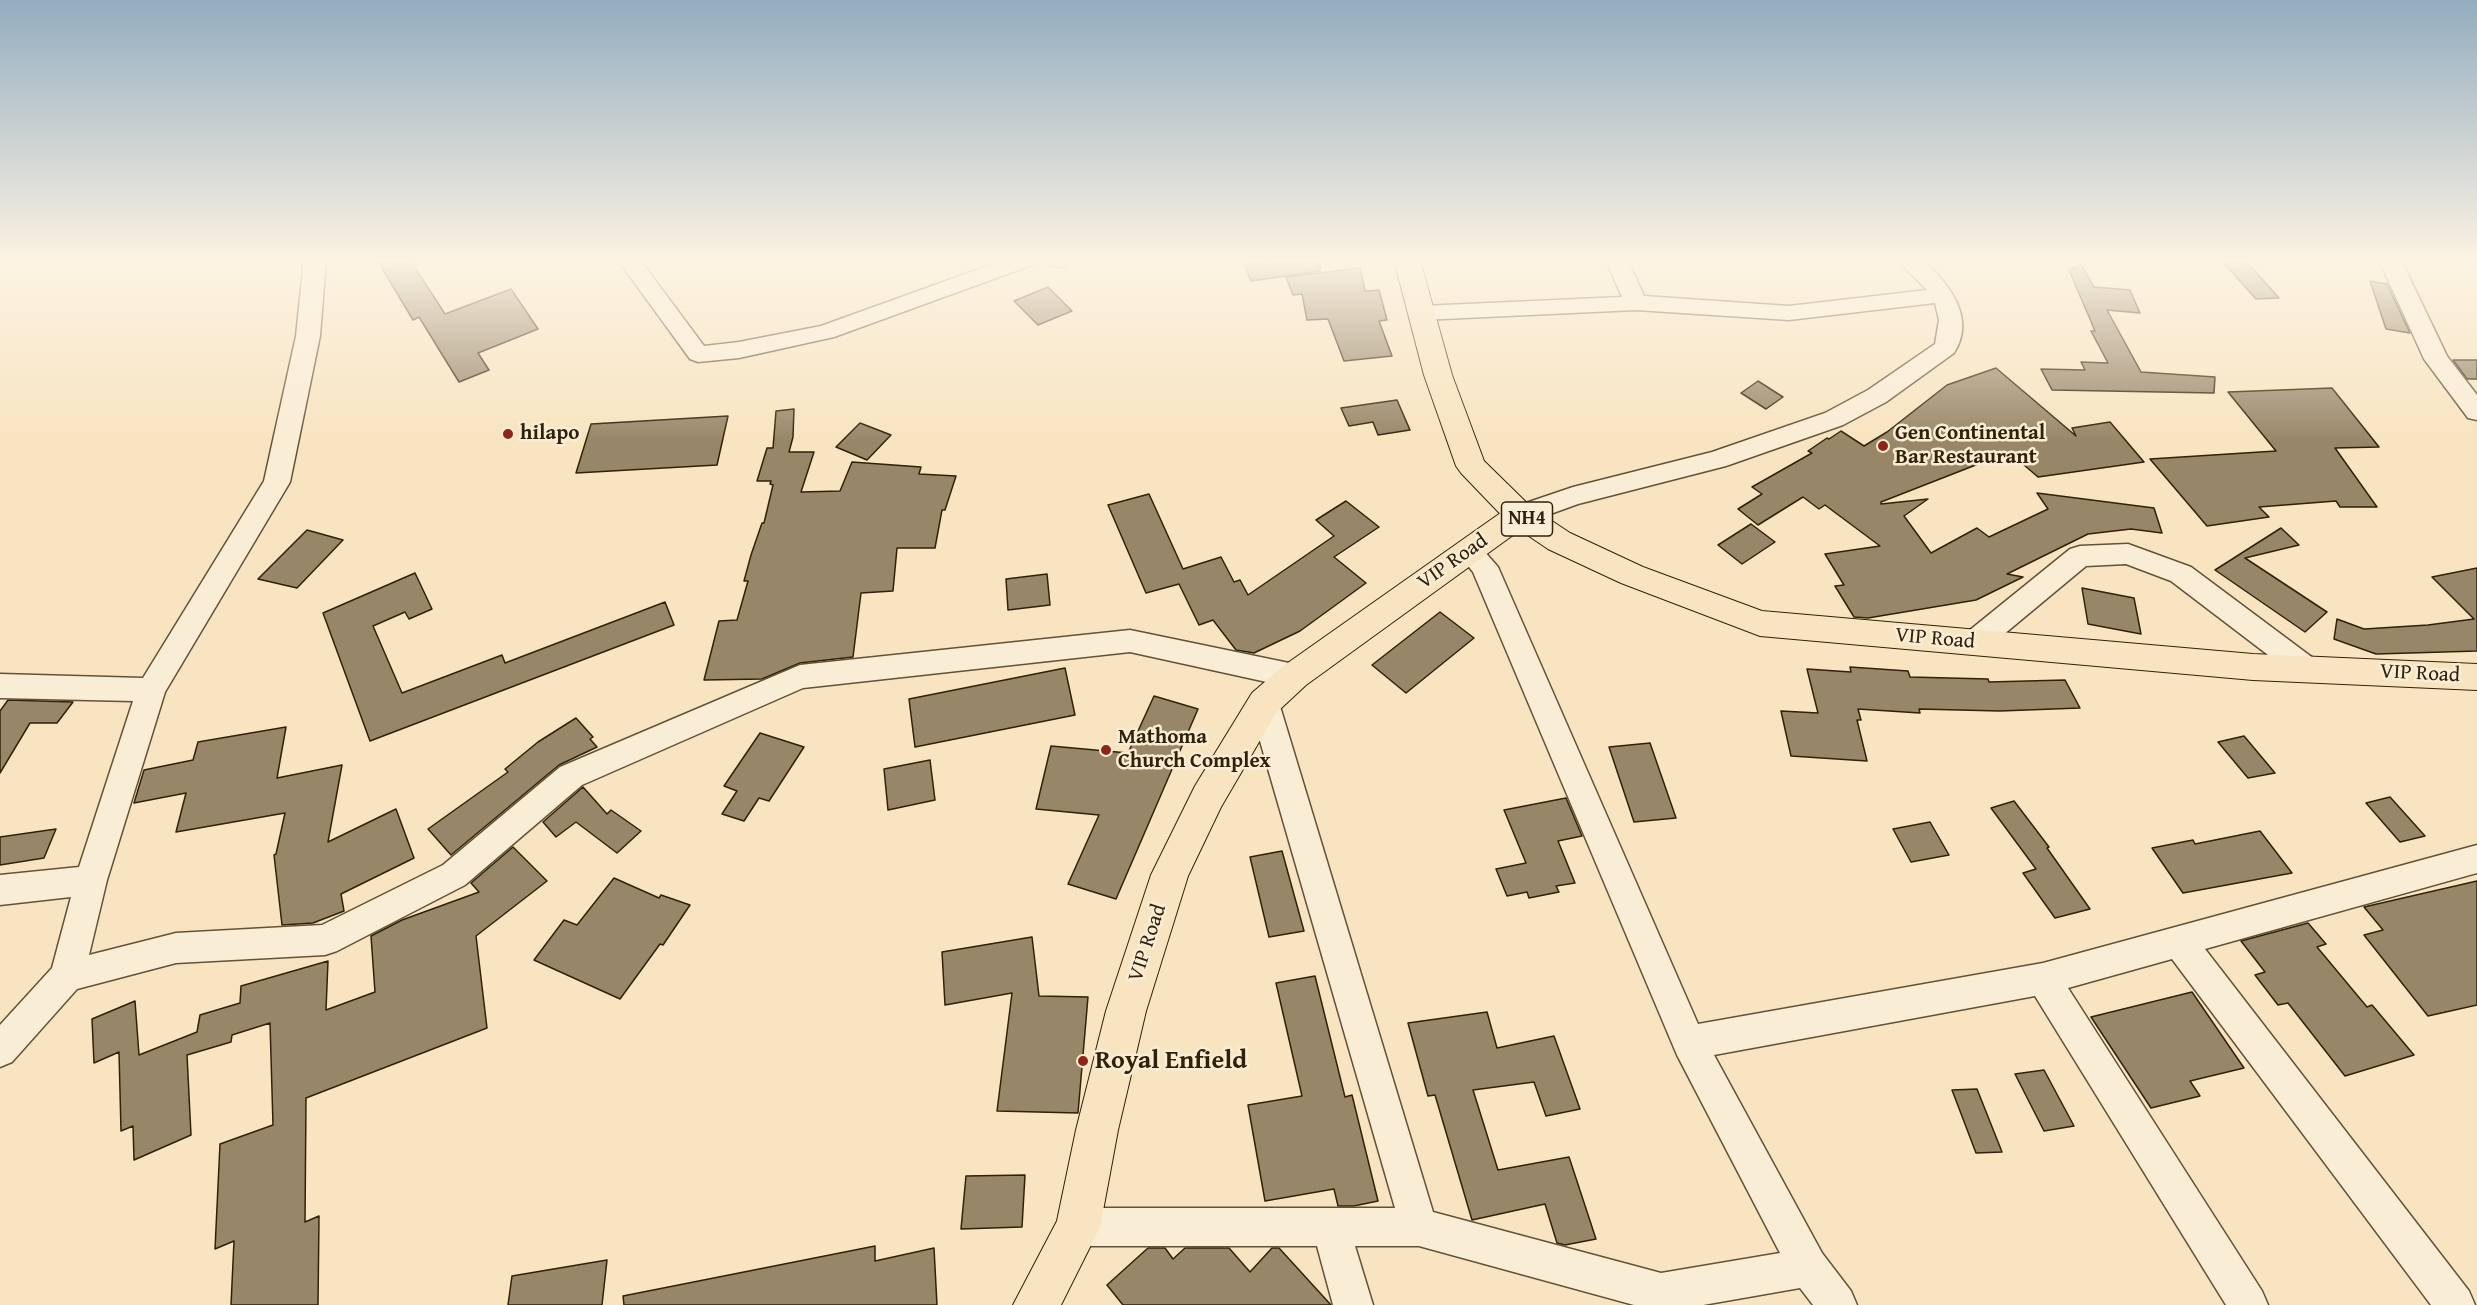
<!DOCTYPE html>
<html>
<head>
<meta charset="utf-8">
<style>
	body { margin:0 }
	canvas { display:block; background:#f8e4c0 }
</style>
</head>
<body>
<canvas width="2477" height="1305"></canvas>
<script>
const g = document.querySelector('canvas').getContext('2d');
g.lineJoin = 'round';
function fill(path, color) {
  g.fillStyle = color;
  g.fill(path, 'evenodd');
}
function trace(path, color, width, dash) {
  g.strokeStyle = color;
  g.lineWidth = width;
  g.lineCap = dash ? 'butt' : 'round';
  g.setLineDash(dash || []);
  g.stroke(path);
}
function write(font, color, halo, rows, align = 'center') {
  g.font = font + ' "Gentium Book Plus",serif';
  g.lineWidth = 5;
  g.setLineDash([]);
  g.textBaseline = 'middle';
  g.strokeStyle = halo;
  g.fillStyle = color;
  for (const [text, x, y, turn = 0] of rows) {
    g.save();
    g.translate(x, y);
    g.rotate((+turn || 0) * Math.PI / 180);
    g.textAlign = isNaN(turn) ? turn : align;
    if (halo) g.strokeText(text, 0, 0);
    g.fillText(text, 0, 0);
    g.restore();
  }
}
const building = new Path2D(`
	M377,260H410L445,314L511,289L538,329L478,353L489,370L459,382L419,317L413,320Z
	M1272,260H1320V271L1251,281L1244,264Z
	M2221,260H2245L2279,298L2256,299Z
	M2081,264L2094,287L2130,290L2140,313L2107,310L2141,372L2215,377L2214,393L2052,390L2041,369L2085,370L2081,362L2108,363L2091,331H2095L2069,270Z
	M1360,268L1365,291L1379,290L1387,320L1379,321L1392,356L1344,361L1328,319L1307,320L1302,294L1293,295L1286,277Z
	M2370,281L2387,284L2410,333L2386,329Z
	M1048,287L1072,311L1038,325L1014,301Z
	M2453,360H2477V379H2467Z
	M1996,368L2076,436L2072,428L2110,422L2144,462L2038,477L2009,452L1881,502V504L1928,499L1904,516L1931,553L1977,528L1989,537L2048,509L2037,493L2154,508L2162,533L2131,529L2088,534L2007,574L2023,577L1976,600L1868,618L1854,617L1835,586L1844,585L1825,554L1880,546L1825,505L1819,509L1803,497L1758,525L1738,509L1762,494L1752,487L1812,453L1808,451L1827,438L1829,439L1841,431L1864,446L1887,432L1947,385Z
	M1758,381L1783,397L1766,409L1741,393Z
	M2332,388L2379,447L2335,448L2377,507H2340L2336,501L2259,507L2269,517L2207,526L2150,459L2276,451L2228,392Z
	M1397,400L1410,430L1378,435L1373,422L1349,426L1341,408Z
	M794,409L793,437L789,452H814L801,492L840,491L852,462L921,467L919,474L956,476L945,510H942L935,548H897L893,591L861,593L853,657L800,663L762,679L704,680L719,621L737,620L748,581H744L751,555L762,523H764L773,485L770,484L771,481H757L767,448H773L776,411Z
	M728,416L717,465L576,473L591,424Z
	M860,423L891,435L867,460L836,447Z
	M1149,494L1183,569L1221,557L1234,582L1240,580L1248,595L1334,536L1316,520L1346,501L1379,527L1334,557L1366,583L1300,631L1254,653L1236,650L1213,620L1199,625L1179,584L1146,593L1108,505Z
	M1751,524L1775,542L1742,564L1718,545Z
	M2281,528L2299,545L2245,558L2327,612L2305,632L2215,570Z
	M307,530L343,540L297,588L258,579Z
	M2477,568V651L2376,654L2334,639L2337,619L2364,629L2428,625L2474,619L2432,577Z
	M415,573L432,609L409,619L405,612L373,626L402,693L502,655L505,663L665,602L674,625L370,741L323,613Z
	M1047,574L1050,605L1008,610L1006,579Z
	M2082,588L2134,598L2141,634L2088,624Z
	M1440,612L1474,638L1406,693L1372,665Z
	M1850,667L1908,671L1910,677L1988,679L1989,682L2065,680L2080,708L2000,711L1919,709L1920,713L1858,709L1861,720H1857L1867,761L1791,756L1781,711L1818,713L1807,669L1851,672Z
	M1065,668L1075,715L915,747L909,699Z
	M1154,696L1198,709L1116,899L1068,884L1099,815L1036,809L1051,746L1128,753Z
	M8,700L73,702L57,723H30L0,773V711Z
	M576,718L593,737L590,739L597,747L559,765L451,855L428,829L508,772L505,769L538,742Z
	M286,727L277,778L342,765L328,842L396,809L414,858L341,894L344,911L313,923L282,925L274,855L276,854L285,813L176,832L186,793L134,803L144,770L193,760L198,742Z
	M760,733L804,747L769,801L759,798L744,821L722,814L737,791L724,786Z
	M2244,736L2275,773L2248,778L2218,742Z
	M1650,743L1676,818L1634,822L1609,747Z
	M930,760L935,800L888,810L884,769Z
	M583,787L607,814L611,810L641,831L617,853L576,822L556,837L543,822Z
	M2390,797L2425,836L2400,842L2366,803Z
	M1566,798L1582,836L1558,841L1575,883L1556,886L1559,892L1529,898L1527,892L1507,896L1496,869L1526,863L1504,810Z
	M2014,801L2049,847L2047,848L2090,909L2055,918L2023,873L2036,869L1991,808Z
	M1930,822L1949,855L1911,862L1893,829Z
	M56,829L44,858L0,865V837Z
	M2260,831L2292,873L2183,893L2152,848L2193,840L2195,844Z
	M513,847L547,881L476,936L487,1028L306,1098L305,1222L319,1216L318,1305H231L234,1241L215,1249L220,1144L273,1125L270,1023L232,1035L231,1042L187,1055L191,1135L134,1160L133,1126L121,1131L119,1052L94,1063L92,1019L135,1001L139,1055L197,1032L200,1015L240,1003L241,986L328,961L326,1010L375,992L371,936L402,920L479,892L471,883Z
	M1282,851L1304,931L1269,937L1250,857Z
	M614,878L659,898L661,895L690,905L663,945L660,944L620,999L534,960L564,920L577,925Z
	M2477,881V1005L2428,1016L2364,935L2383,930L2364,907Z
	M2308,923L2326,944L2317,947L2367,1007L2372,1005L2414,1055L2345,1076L2288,1003L2278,1005L2255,975L2265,972L2241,941Z
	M1032,937L1039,996L1088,997L1078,1113L997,1111L1012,993L945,1005L942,952Z
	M1315,976L1345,1097L1352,1095L1378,1201L1354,1206H1338L1334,1189L1265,1201L1248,1105L1302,1096L1276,983Z
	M2192,992L2244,1068L2190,1081L2200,1096L2151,1108L2091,1017Z
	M1487,1012L1497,1048L1554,1036L1580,1109L1546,1116L1534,1082L1473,1090L1498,1170L1569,1157L1596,1239L1565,1245L1557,1243L1545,1204L1472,1220L1435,1095L1428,1096L1408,1023Z
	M2044,1070L2074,1126L2044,1131L2015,1074Z
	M1977,1089L2002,1152L1976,1153L1952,1090Z
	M1025,1175L1022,1227L961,1229L966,1176Z
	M875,1246V1261L934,1248L937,1305H624L623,1296Z
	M1148,1248H1165L1173,1259L1185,1248H1229L1250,1272L1272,1248H1279L1331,1305H1123L1107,1285Z
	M607,1260L602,1305H508L512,1276Z`);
fill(building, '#988668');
trace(building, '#312109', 1.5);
const street = new Path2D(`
	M304,260H326L320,336L290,482L165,692L107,880L89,955L176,933L322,925L443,865L560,767L800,665L1130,630L1294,664L1304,668L1308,676L1304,684L1294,688L1130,652L803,688L582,785L465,885L337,951L325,955L176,963L77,989L12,1062L0,1067V1025L52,968L71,897L0,905V875L79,867L133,701L0,698V674L143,678L264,481L296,336Z
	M618,260H640L704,346L739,342L821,326L1004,260H1035L1032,265L834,337L739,358L698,362L690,359Z
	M1047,260H1070L1067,265L1059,267L1050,265Z
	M1606,260H1628L1644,296L1789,306L1927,290L1897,260H1922C1948,282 1977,318 1954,353L1886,402L1843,425L1726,466L1578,504L1520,525L1511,522L1507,515L1511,508L1573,487L1712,452L1825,413L1868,390L1935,344L1939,320L1935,303L1789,320L1636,310L1422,320L1414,318L1411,313L1414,308L1422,306L1622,297Z
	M2379,260H2401L2447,356L2477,395V420L2468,418L2424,359Z
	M1469,541L1478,544L1498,567L1698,1024L2043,963L2477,845V873L2205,949L2469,1291L2475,1305H2431L2172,959L2068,988L2262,1291L2268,1305H2226L2035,996L1714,1055L1822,1253L1851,1291L1857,1305H1813L1800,1288L1703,1305H1634L1419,1246H1355L1373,1305H1333L1317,1246H1078L1065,1240L1059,1227L1065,1214L1078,1208H1395L1249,703L1254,695L1264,691L1274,695L1279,703L1433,1212L1661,1273L1780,1253L1677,1055L1473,572L1456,551L1460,544Z
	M2128,544L2191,567L2317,661L2321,669L2317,677L2307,680L2297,677L2171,581L2126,564L2086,566L1985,650L1975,653L1965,650L1961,642L1965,634L2070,549L2080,546Z`);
const primary = new Path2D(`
	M1394,260H1420L1452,375L1484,461L1531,507L1535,515L1531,523L1520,526L1509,523L1461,473L1456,466L1424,375Z`);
const highway = new Path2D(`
	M1520,504L1531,507L1570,533L1643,567L1762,611L2253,654L2477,664V690L2253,680L1760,636L1621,583L1548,549L1520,530L1306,685L1276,713L1221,807L1188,876L1146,1011L1118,1130L1100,1227L1061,1305H1013L1057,1221L1076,1130L1106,1011L1151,875L1195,786L1252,693L1282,667L1509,507Z`);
trace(street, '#635237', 3);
trace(primary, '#312109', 2);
trace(highway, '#312109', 2);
fill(street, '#faedd6');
fill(primary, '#f8e4c0');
fill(highway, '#f8e4c0');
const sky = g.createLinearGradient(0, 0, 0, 442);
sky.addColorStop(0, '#93adbf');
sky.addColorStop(0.59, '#fcf3e3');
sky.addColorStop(1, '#fcf3e300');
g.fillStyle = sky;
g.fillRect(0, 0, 2477, 442);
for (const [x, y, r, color] of [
	[508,434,6,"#8f2418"],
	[1883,446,6,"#8f2418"],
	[1106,750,6,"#8f2418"],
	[1083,1061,6,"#8f2418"]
]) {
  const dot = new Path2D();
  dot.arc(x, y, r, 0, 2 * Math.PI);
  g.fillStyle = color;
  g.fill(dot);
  trace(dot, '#faedd6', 2);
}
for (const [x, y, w] of [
	[1527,519,51]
]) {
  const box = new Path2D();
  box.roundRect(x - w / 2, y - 17, w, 34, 4.5);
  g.fillStyle = '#faedd6';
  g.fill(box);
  trace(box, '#312109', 1.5);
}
write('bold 20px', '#312109', null, [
	["NH4",1527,519]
]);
write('bold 21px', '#312109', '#faedd6', [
	["hilapo",520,434],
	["Gen Continental",1895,434],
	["Bar Restaurant",1895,458],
	["Mathoma",1118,738],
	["Church Complex",1118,762]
], 'left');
write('21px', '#312109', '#faedd6', [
	["VIP Road",1453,562,-35],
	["VIP Road",1935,639,5],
	["VIP Road",2420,674,3],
	["VIP Road",1148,943,-72]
]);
write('bold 26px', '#312109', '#faedd6', [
	["Royal Enfield",1095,1061]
], 'left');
</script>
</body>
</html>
